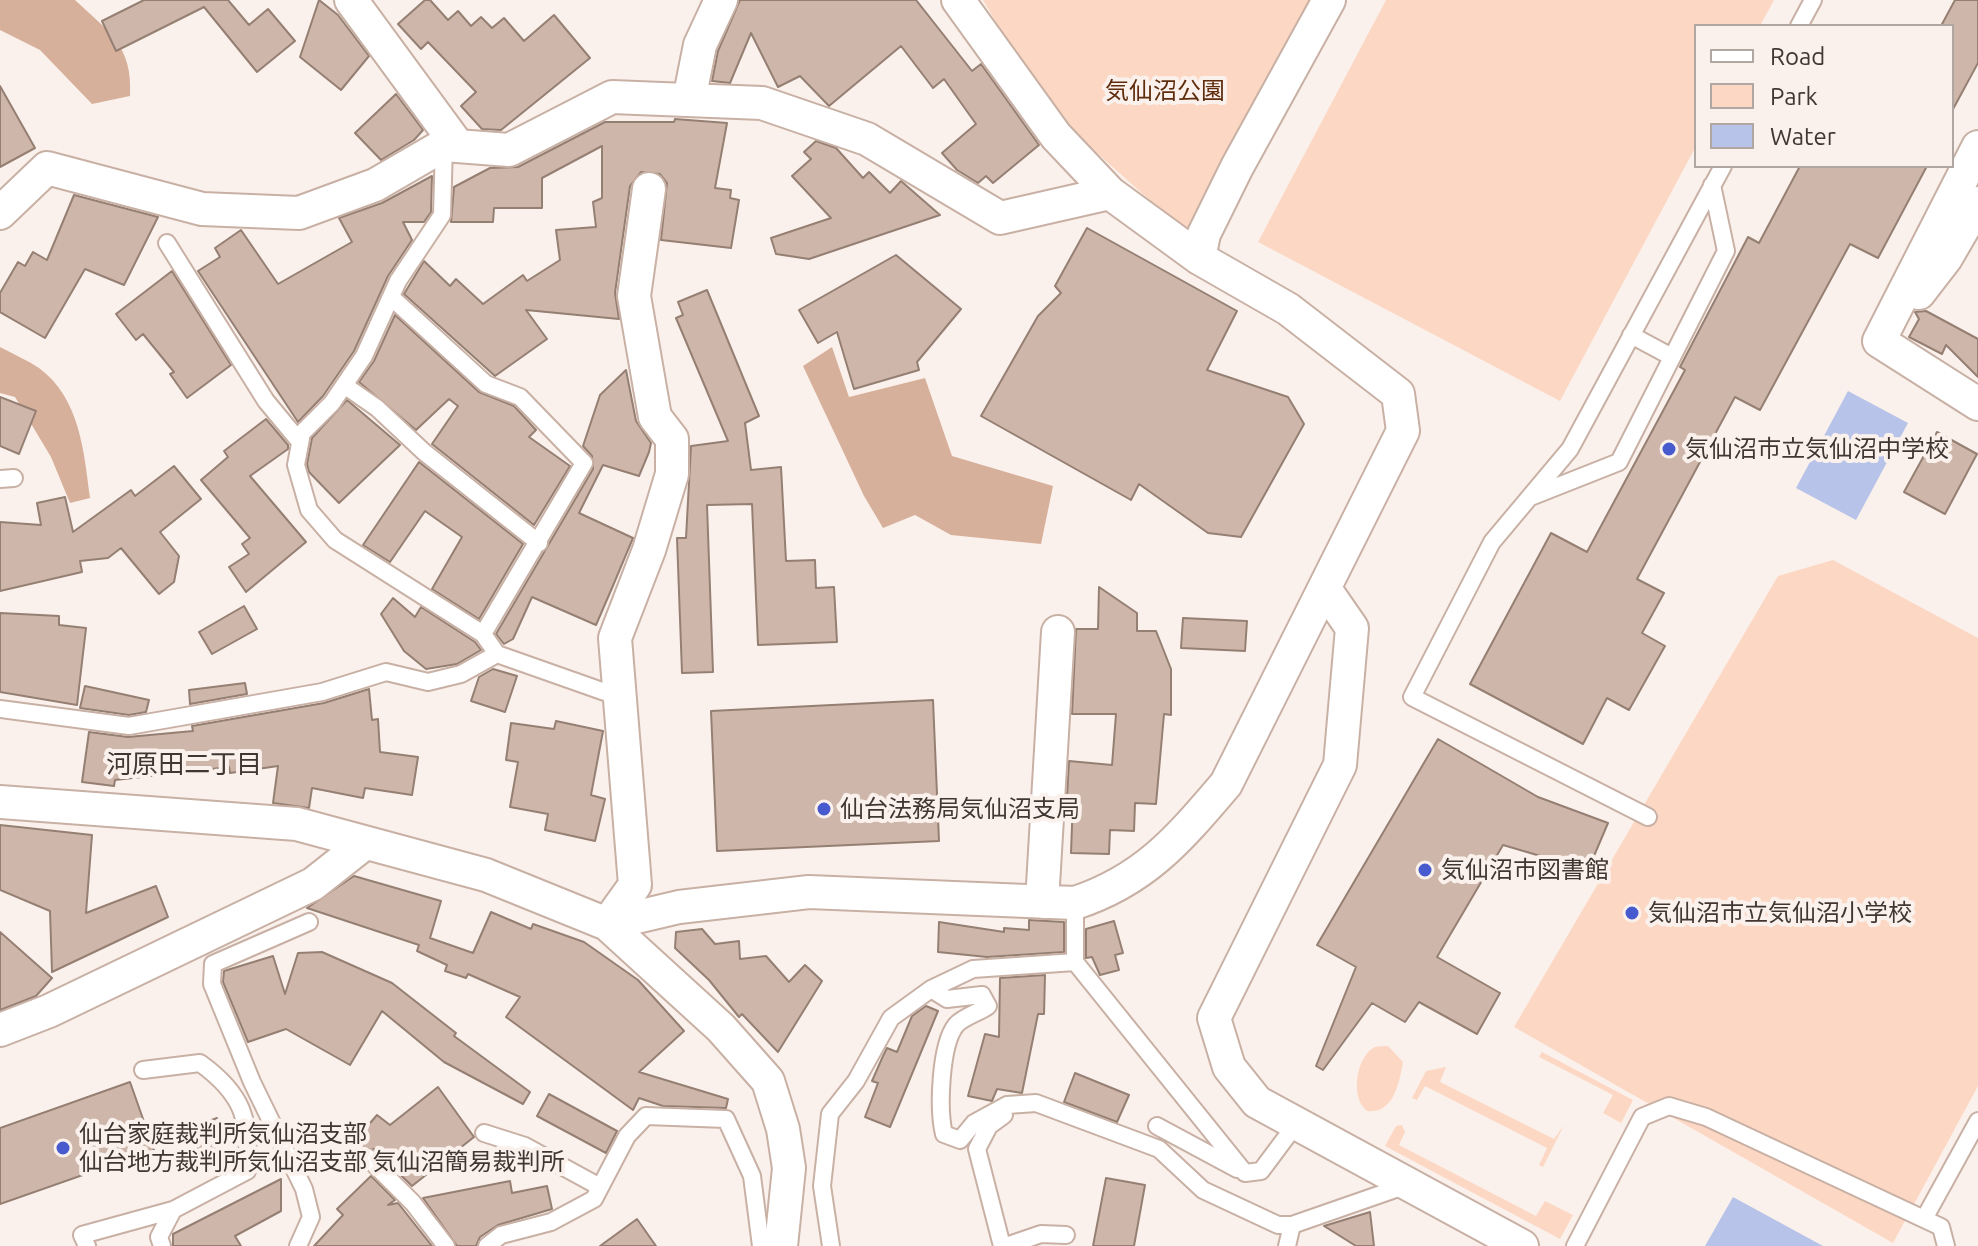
<!DOCTYPE html>
<html>
<head>
<meta charset="utf-8">
<style>
	body { margin:0 }
	#map { position:relative; width:1978px; height:1246px; overflow:hidden; background:#fbf1ec; font-family:Ubuntu,sans-serif }
	canvas { display:block }
	.legend { position:absolute; left:1694px; top:24px; width:260px; height:144px; box-sizing:border-box; background:#fbf1ec; border:2px solid #b1a7a2; margin:0; padding:10px 14px; list-style:none; font-size:24px; color:#413732 }
	.legend li { display:flex; align-items:center; gap:16px; height:40px }
	.legend b { width:40px; border:2px solid #b1a7a2 }
</style>
</head>
<body>
<div id="map">
<canvas width="1978" height="1246"></canvas>
<ul class="legend">
<li><b style="height:10px;background:#fff"></b>Road</li>
<li><b style="height:22px;background:#fcd7c3"></b>Park</li>
<li><b style="height:22px;background:#b7c3e8"></b>Water</li>
</ul>
</div>
<script>
const g = document.querySelector('canvas').getContext('2d');
g.lineJoin = 'round';
function fill(path, color) {
  g.fillStyle = color;
  g.fill(path, 'evenodd');
}
function trace(path, color, width, dash) {
  g.strokeStyle = color;
  g.lineWidth = width;
  g.lineCap = dash ? 'butt' : 'round';
  g.setLineDash(dash || []);
  g.stroke(path);
}
function write(font, color, halo, rows, align = 'center') {
  g.font = font + ' Ubuntu,"Noto Sans JP",sans-serif';
  g.lineWidth = 8;
  g.setLineDash([]);
  g.textBaseline = 'middle';
  g.strokeStyle = halo;
  g.fillStyle = color;
  for (const [text, x, y, turn = 0] of rows) {
    g.save();
    g.translate(x, y);
    g.rotate((+turn || 0) * Math.PI / 180);
    g.textAlign = isNaN(turn) ? turn : align;
    if (halo) g.strokeText(text, 0, 0);
    g.fillText(text, 0, 0);
    g.restore();
  }
}
fill(new Path2D(`
	M983,0H1317L1191,237L1079,137L1011,48Z
	M1386,0H1774L1760,26H1696V146L1560,401L1258,242Z
	M1833,560L1978,638V1086L1893,1243L1514,1027L1778,576Z
	M1388,1046L1403,1062C1399,1083 1394,1114 1367,1111C1349,1097 1357,1055 1375,1047C1379,1046 1384,1046 1388,1046Z
	M1542,1052L1633,1100L1621,1123L1603,1113L1613,1095L1539,1057Z
	M1446,1067L1440,1082L1554,1139L1564,1125L1543,1167L1539,1165L1547,1148L1425,1086L1417,1100L1412,1098L1426,1071Z
	M1402,1125L1405,1132L1399,1145L1536,1216L1545,1201L1573,1215L1560,1239L1385,1146L1396,1126Z`), '#fcd7c3');
fill(new Path2D(`
	M0,0H75C109,32 133,46 130,96L92,104L40,50L0,30Z
	M0,347C13,354 27,360 39,368C80,398 84,452 90,498L70,503L51,457L15,397L0,393Z
	M832,347L849,397L925,378L952,456L1053,486L1041,544L951,535L915,515L883,528L864,496L803,366Z`), '#d7b09b');
fill(new Path2D(`
	M1848,391L1908,423L1856,520L1796,488Z
	M1733,1197L1823,1246H1705Z`), '#b7c3e8');
const building = new Path2D(`
	M144,0H228L249,25L268,9L295,41L257,72L204,7L116,51L102,21Z
	M319,0L338,15L369,56L341,90L300,57Z
	M425,0H430L448,20L458,11L471,26L481,17L492,28L504,18L524,41L554,15L590,58L501,130L482,129L461,106L476,92L428,42L421,49L398,24Z
	M740,0H916L972,71L981,64L1039,145L993,183L986,176L978,183L957,170L942,153L976,124L944,79L933,88L901,46L829,106L800,76L778,87L751,33L730,83L712,81L718,51Z
	M1955,0H1978V63L1952,111V26H1941Z
	M0,86L35,148L0,167Z
	M396,94L423,130L414,140L381,160L355,133Z
	M675,119L727,123L715,188L731,190L730,198L739,200L731,248L661,240L667,183L660,174L641,172L630,186L615,293L619,319L526,310L547,339L495,376L404,294L424,261L450,286L456,279L483,304L523,275L527,281L560,260L556,230L596,227L593,202L602,198V146L542,178V208H494L493,222H451L454,187L490,168L518,167L605,122H674Z
	M816,141L836,148L863,178L869,172L890,193L901,181L940,215L809,259L776,254L771,238L831,218L792,176L811,159L804,152Z
	M1800,166H1927L1878,258L1850,244L1760,410L1735,397L1637,579L1664,593L1642,633L1665,646L1629,710L1607,698L1583,744L1470,684L1551,533L1587,552L1685,370L1680,367L1748,237L1759,243Z
	M432,176L431,212L424,222H403L412,240L388,276L354,351L323,396L298,422L198,271L220,257L215,248L241,230L278,284L352,242L339,218L382,203Z
	M74,195L158,217L124,285L85,269L45,338L0,312V293L18,262L25,266L33,252L47,260Z
	M1087,228L1237,311L1207,370L1288,397L1304,424L1241,537L1208,533L1139,484L1131,500L981,416L1038,316L1061,293L1055,286Z
	M896,255L961,309L917,362L919,370L854,389L837,332L818,343L799,310Z
	M172,271L231,365L187,398L170,374L174,372L143,334L136,340L116,314Z
	M707,290L759,416L745,423L751,470L781,467L786,561L815,560L816,588L834,587L837,642L758,645L752,504L707,505L713,672L682,673L677,538H686L691,446L728,441L676,318L683,315L678,302Z
	M1926,311L1978,339V377L1946,345L1942,354L1909,337L1919,319L1915,312Z
	M395,315L479,392L514,406L536,430L529,437L570,466L534,525L432,444L458,406L449,399L416,430L359,382L374,361Z
	M626,370L636,421L651,443L649,452L639,476L603,465L579,513L633,538L612,588L596,625L532,597L513,639L504,644L496,634L593,469L592,456L583,446L600,395Z
	M0,397L36,411L19,454L0,446Z
	M347,400L400,445L339,503L309,472L307,464L312,438Z
	M266,419L288,445V449L250,476L306,542L246,592L229,567L249,554L242,544L250,538L201,480L228,457L224,451Z
	M1937,432L1977,454L1945,514L1904,492Z
	M419,462L523,544L479,619L432,589L462,537L425,511L390,562L363,545Z
	M174,466L201,499L160,532L179,556L174,582L159,594L121,548L108,558L80,561L82,572L0,591V522L41,525L37,503L65,497L73,532L131,490L135,496Z
	M1099,587L1137,613V631H1156L1171,669V715L1164,714L1156,804L1135,803L1134,831L1110,830L1109,854L1071,853L1073,798L1067,797L1069,761L1112,765L1116,714H1072L1076,629H1098Z
	M393,598L415,617L421,607L475,642L481,650L457,664L426,669L404,651L381,614Z
	M244,606L257,629L212,654L199,632Z
	M0,613L59,616V625L86,628L77,705L0,692Z
	M1183,618L1247,621L1245,651L1181,648Z
	M493,669L517,676L505,712L471,701L479,677Z
	M245,683L247,694L190,704L189,690Z
	M85,686L149,700L146,712L129,715L80,708Z
	M369,689L372,720L378,719L380,752L418,757L412,795L365,788L363,798L312,788L309,808L273,803L278,766L230,773L229,767L115,780L114,786L82,782L89,732L128,737L193,731L192,726L324,703Z
	M933,700L939,841L717,851L711,711Z
	M556,721L603,731L591,795L605,799L595,841L545,830L548,814L510,807L518,762L506,760L511,723L554,729Z
	M1438,739L1538,797L1608,823L1588,870L1503,845L1437,957L1500,993L1477,1034L1419,1002L1405,1022L1372,1003L1323,1070L1316,1066L1356,967L1317,945Z
	M0,825L92,835L86,913L156,886L168,917L52,972L50,911L0,890Z
	M354,876L441,901L430,938L473,953L491,912L531,929L533,924L584,942L638,980L684,1031L639,1072L728,1099L726,1108L663,1106L639,1098L633,1110L506,1017L520,997L468,974L466,978L445,971L447,965L417,951L419,945L307,908Z
	M1029,920L1064,922V952L987,957L938,952L939,922L1004,932V928L1029,930Z
	M1114,921L1123,953L1115,955L1119,970L1100,975L1092,957L1086,958V929Z
	M702,929L715,944L739,941L740,959L766,956L789,982L805,965L822,981L778,1052L742,1014L739,1017L709,980L675,948L676,932Z
	M0,932L52,978L36,996L0,1010Z
	M322,952L392,983L456,1033L454,1036L530,1092L523,1104L444,1062L382,1011L350,1065L286,1029L248,1042L223,982L224,971L273,956L285,994L298,953Z
	M1045,975L1044,1014H1038L1022,1093L997,1089L992,1101L968,1096L985,1034L999,1037L1000,978Z
	M926,1006L938,1011L890,1127L865,1117L878,1083L872,1081L883,1056L887,1048L897,1052L912,1016Z
	M1075,1073L1129,1095L1117,1122L1064,1102Z
	M130,1082L154,1150L0,1204V1128Z
	M438,1087L474,1137L412,1186L374,1149H360L353,1143L377,1115L390,1125Z
	M549,1094L617,1131L606,1153L537,1116Z
	M217,1118L227,1147L200,1156L190,1128Z
	M371,1176L395,1200L388,1205L398,1203L432,1246H314L343,1215L337,1209Z
	M1106,1178L1145,1185L1134,1246H1093Z
	M281,1179V1211L235,1236L241,1246H173V1234Z
	M510,1181L512,1193L547,1186L552,1209L498,1225L480,1237L476,1246H457L423,1198Z
	M1370,1212L1374,1246H1356L1324,1226Z
	M637,1219L656,1246H600Z`);
fill(building, '#ceb7aa');
trace(building, '#957f73', 2);
const lane = new Path2D(`
	M1799,26L1813,0
	M444,145L442,215L398,281L364,356L332,403L302,433L296,465L309,510L335,540L483,634L497,654L619,697
	M167,243L266,401L300,442
	M391,297L486,384L520,397L584,463L483,634
	M1631,335L1672,357
	M344,385L377,408L424,452L539,543
	M0,479L14,478
	M1533,496L1619,462L1726,251L1712,185
	M0,709L129,726L322,692L386,672L428,682L461,674L497,654
	M1648,817L1412,697L1492,542L1570,449L1723,166
	M1075,903V962L1245,1173L1261,1171L1296,1124
	M1075,962L973,969L931,989L947,999L982,995L988,1006C980,1012 963,1017 956,1025C940,1045 938,1110 944,1134L960,1140L974,1123L1007,1105L1036,1103L1159,1149L1203,1190L1278,1225H1292L1407,1185
	M1157,1126L1237,1169
	M484,1133L525,1146L600,1187
	M367,1157L413,1203L446,1246
	M1924,1219L1978,1121
	M87,1246L82,1235L173,1210L247,1171C251,1120 243,1094 200,1063L143,1070
	M162,1246L159,1237L173,1210
	M298,1246L311,1217L304,1189L252,1082L212,984L213,964L309,922
	M487,1246L501,1235L551,1222L594,1199L627,1136L646,1116L726,1119L752,1176L761,1246
	M831,1246L822,1186L830,1114L856,1081L891,1018L931,989
	M1002,1246L977,1149L989,1126L1004,1115
	M1006,1246L1041,1234L1066,1235
	M1287,1246L1292,1225
	M1575,1246L1642,1117L1669,1106L1706,1117L1941,1227L1946,1246`);
const street = new Path2D(`
	M351,0L458,146
	M689,100L700,45L721,0
	M1978,147L1879,341L1978,404
	M0,213L47,168L202,209L299,213L375,185L444,145L509,150L612,97L762,103L867,139L1000,218L1110,193
	M1199,258L1204,234L1237,167L1329,0
	M1919,293L1946,258L1978,203
	M1325,589L1352,628L1340,765L1214,1018L1229,1067L1257,1102L1522,1246
	M0,802L297,824L486,875L607,924L721,1028L768,1081L783,1129L789,1168L781,1246
	M1042,902L1058,632
	M607,924L679,907L809,892L1075,903C1145,880 1179,839 1226,784L1403,431L1398,394L1288,309L1199,258L1110,193L1056,136L958,0
	M607,924L635,885L615,638L649,550L672,474V439L655,417L634,296L649,189
	M0,1030L49,1011L313,884L365,843`);
trace(lane, '#c8b0a4', 20);
trace(street, '#c8b0a4', 36);
trace(lane, '#fff', 16);
trace(street, '#fff', 32);
for (const [x, y, r, color] of [
	[1669,449,8,"#475ace"],
	[824,809,8,"#475ace"],
	[1425,870,8,"#475ace"],
	[1632,913,8,"#475ace"],
	[63,1148,8,"#475ace"]
]) {
  const dot = new Path2D();
  dot.arc(x, y, r, 0, 2 * Math.PI);
  g.fillStyle = color;
  g.fill(dot);
  trace(dot, '#fbf1ec', 3);
}
write('24px', '#5f2d0d', '#fbf1ec', [
	["気仙沼公園",1165,91]
]);
write('24px', '#413732', '#fbf1ec', [
	["気仙沼市立気仙沼中学校",1685,449],
	["仙台法務局気仙沼支局",840,809],
	["気仙沼市図書館",1441,870],
	["気仙沼市立気仙沼小学校",1648,913],
	["仙台家庭裁判所気仙沼支部",79,1134],
	["仙台地方裁判所気仙沼支部 気仙沼簡易裁判所",79,1162]
], 'left');
write('26px', '#413732', '#fbf1ec', [
	["河原田二丁目",184,764]
]);
</script>
</body>
</html>
